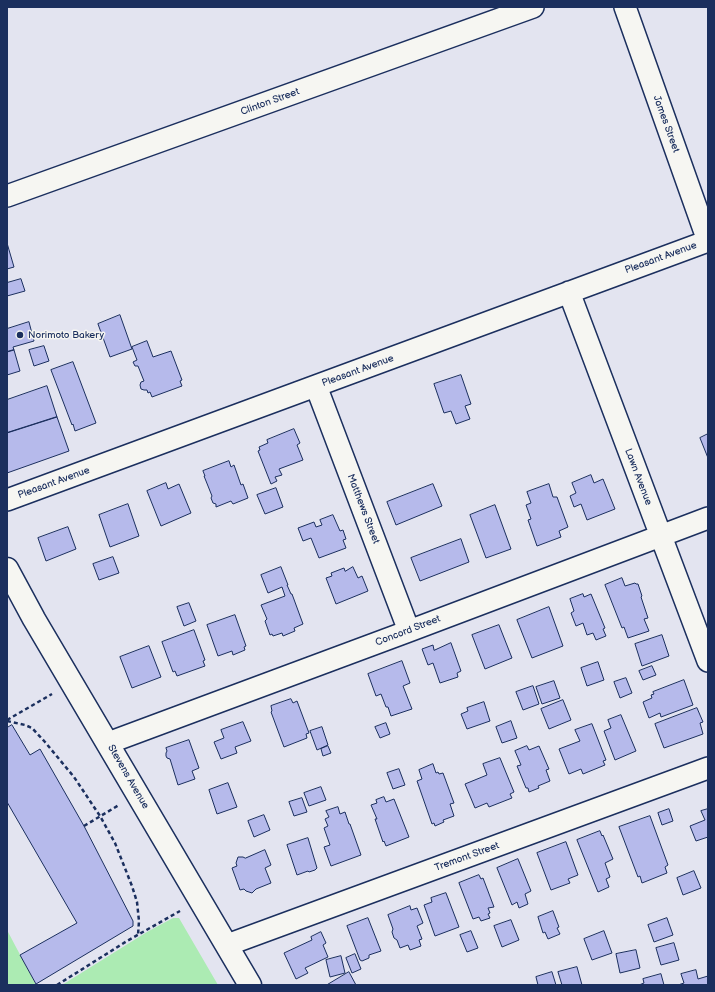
<!DOCTYPE html>
<html>
<head>
<meta charset="utf-8">
<style>
	body { margin:0 }
	#map { position:relative; width:715px; height:992px; overflow:hidden; background:#e3e4f0; font-family:"Balsamiq Sans",sans-serif }
	canvas { display:block }
	.frame { position:absolute; inset:0; border:8px solid #1b2f5e; pointer-events:none }
</style>
</head>
<body>
<div id="map">
<canvas width="715" height="992"></canvas>
<div class="frame"></div>
</div>
<script>
const g = document.querySelector('canvas').getContext('2d');
g.lineJoin = 'round';
function fill(path, color) {
  g.fillStyle = color;
  g.fill(path, 'evenodd');
}
function trace(path, color, width, dash) {
  g.strokeStyle = color;
  g.lineWidth = width;
  g.lineCap = dash ? 'butt' : 'round';
  g.setLineDash(dash || []);
  g.stroke(path);
}
function write(font, color, halo, rows, align = 'center') {
  g.font = font + ' "Balsamiq Sans",sans-serif';
  g.lineWidth = 3;
  g.setLineDash([]);
  g.textBaseline = 'middle';
  g.strokeStyle = halo;
  g.fillStyle = color;
  for (const [text, x, y, turn = 0] of rows) {
    g.save();
    g.translate(x, y);
    g.rotate((+turn || 0) * Math.PI / 180);
    g.textAlign = isNaN(turn) ? turn : align;
    if (halo) g.strokeText(text, 0, 0);
    g.fillText(text, 0, 0);
    g.restore();
  }
}
fill(new Path2D(`
	M173,918H179L218,985H62L147,932Z
	M7,930L36,985H7Z`), '#acebb3');
const building = new Path2D(`
	M7,243L14,267L7,269Z
	M21,279L25,291L7,296V283Z
	M120,315L132,349L110,357L98,324Z
	M29,322L34,341L13,347L14,350L7,352V329Z
	M147,341L153,357L171,351L182,380L180,381L182,386L152,397L150,392L148,393L147,390H144L141,389L140,385L141,382L144,381L138,366H135L133,362L137,360L132,347Z
	M44,346L49,361L34,366L29,350Z
	M14,350L20,371L7,375V352Z
	M73,362L96,423L75,431L73,424L72,425L51,370Z
	M461,375L471,404L465,406L470,419L456,424L451,411L444,413L434,384Z
	M47,386L57,417L7,433V400Z
	M57,417L69,451L7,473V433Z
	M294,429L300,443L297,445L303,460L279,469L282,475L275,477L277,481L271,484L258,451L260,450L259,447L268,443L267,440Z
	M708,434V458L700,438Z
	M229,461L231,467L234,465L241,485L243,484L248,498L233,504L231,501L216,507V504L213,503L211,498L212,496L204,476H205L203,471Z
	M591,475L594,483L603,479L615,509L587,520L581,504L574,507L570,496L576,493L572,483Z
	M166,483L168,489L179,484L191,513L161,526L147,491Z
	M433,484L442,506L396,525L387,502Z
	M549,484L553,497H557L568,527L559,531L561,537L537,546L528,520L531,519L526,505L531,503L527,492Z
	M276,488L283,507L265,514L257,495Z
	M128,504L139,536L110,547L99,515Z
	M495,505L511,549L486,558L470,515Z
	M333,515L340,531L343,530L346,539L343,540L346,548L319,558L311,538L303,541L298,528L314,522L316,527L322,525L320,520Z
	M68,527L76,549L46,561L38,538Z
	M461,539L469,562L420,581L411,558Z
	M113,557L119,573L99,580L93,564Z
	M281,567L288,585H287L291,594H292L303,624L294,628L295,631L283,636L282,633L273,636L272,634L270,635L265,621L267,619L261,605L285,596L282,587L268,593L261,575Z
	M353,567L358,578L362,576L368,591L336,604L326,578L332,576L331,573L344,568L345,571Z
	M622,578L625,586L635,583L636,584H638L642,596L641,597L648,618L644,619L649,631L628,638L624,627L622,628L605,585Z
	M583,594L584,597L591,594L605,628L603,629L606,636L596,640L593,633L587,635L583,623L576,626L571,613L574,611L570,599Z
	M189,603L196,621L184,626L177,607Z
	M549,607L563,646L532,658L517,620Z
	M235,615L246,646L244,647L245,650L233,655L232,651L218,656L207,625Z
	M499,625L512,658L485,669L472,635Z
	M194,630L205,660L203,661L205,666L177,676L175,671L173,672L162,642Z
	M662,635L669,656L642,666L635,644Z
	M451,643L461,671L457,673L458,677L440,683L433,663L428,665L422,649L433,645L434,650Z
	M149,646L161,677L132,688L120,657Z
	M402,661L410,683L403,686L412,709L391,716L388,707H386L381,694L376,696L368,674Z
	M598,662L604,680L587,686L581,668Z
	M652,666L656,675L643,680L639,671Z
	M626,678L632,693L620,698L614,682Z
	M684,680L693,705L661,717L660,713L649,718L643,702L652,698L651,695L654,694L653,692Z
	M554,681L560,698L542,704L536,687Z
	M533,686L539,704L523,710L516,692Z
	M291,699L293,703L297,701L309,733L306,734L307,738L284,747L271,712L272,711L271,706Z
	M563,700L571,720L549,729L541,709Z
	M484,702L490,721L467,729L461,714L468,711L467,708Z
	M697,708L703,722L700,723L703,734L664,748L655,724Z
	M621,715L636,751L615,760L604,731L611,728L608,720Z
	M511,721L517,738L502,743L496,727Z
	M243,722L251,741L235,747L237,753L221,759L214,742L224,738L221,730Z
	M386,723L390,734L380,738L375,727Z
	M592,724L606,760L603,761L605,765L583,774L581,769L569,774L559,749L580,741L575,730Z
	M12,725L30,755L40,749L84,826L133,921V926L36,984L20,955L77,923L7,802V728Z
	M322,727L328,745L317,750L310,731Z
	M189,740L199,768L192,771L195,779L178,785L170,759L167,758L166,756V753L167,751L166,748Z
	M328,746L331,753L323,756L321,749Z
	M527,746L529,750L539,746L549,769L546,770L550,781L538,786L539,788L529,792L528,788H526L517,766L521,765L515,751Z
	M500,758L514,792L510,794L512,798L489,807L487,803L475,808L465,784L487,775L483,764Z
	M433,764L436,773L438,772L439,774L443,773L454,803L450,804L454,816L443,820L444,822L435,826L434,823L432,824L417,781L422,779L419,770Z
	M399,769L405,785L393,789L387,773Z
	M228,783L237,807L217,814L209,790Z
	M321,787L326,800L309,806L304,793Z
	M384,797L386,802L394,799L409,837L386,846L384,841L383,842L375,819H377L371,805L377,803L376,800Z
	M302,798L307,812L294,816L289,802Z
	M338,807L340,814L345,812L349,824H350L361,855L331,866L324,847L330,845L324,828L328,826L325,819L329,817L326,811Z
	M669,809L673,821L662,825L658,813Z
	M708,809V837L696,841L690,826L705,820L701,811Z
	M264,815L270,830L254,837L248,821Z
	M650,816L668,865L665,867L667,873L642,883L640,876L638,877L619,827Z
	M600,831L602,836L603,835L613,859L605,863L610,877L606,879L609,887L598,892L577,840Z
	M308,838L317,868L315,870L309,872L308,871L297,875L287,845Z
	M566,842L578,875L568,879L570,883L551,890L537,853Z
	M265,850L271,865L265,868L271,883L256,889L252,893L246,891L244,889L240,890L232,868L237,866L236,863L238,857H243L245,858Z
	M518,859L531,891L525,894L528,904L519,908L517,902L512,905L497,868Z
	M694,871L701,888L683,895L677,878Z
	M479,875L481,879L483,878L494,907L488,908L490,913L488,914L490,918L481,921L479,917L473,919L459,883Z
	M446,893L459,927L435,936L424,905L432,902L431,898Z
	M410,906L411,910L417,908L423,923L417,926L422,939L419,940L421,946L410,950L408,945L400,948L397,940L394,938L392,932L393,929L388,915Z
	M553,911L559,927L557,928L560,934L548,939L545,932L543,933L538,917Z
	M368,918L381,951L369,955V958L362,961L360,960L347,926Z
	M667,918L673,935L654,942L648,925Z
	M511,920L519,940L502,947L494,926Z
	M471,931L478,948L467,952L460,935Z
	M604,931L612,953L592,960L584,939Z
	M321,932L326,943L323,945L328,957L305,968L308,973L296,979L284,953L312,940L311,937Z
	M674,943L679,960L661,965L656,948Z
	M636,950L640,968L620,973L616,954Z
	M355,954L361,969L352,973L346,958Z
	M341,956L345,973L330,977L326,960Z
	M577,967L582,985H562L558,972Z
	M696,970L698,979L708,976V985H678L684,983L681,974Z
	M349,972L356,985H327Z
	M552,972L556,985H538L536,977Z
	M661,974L664,985H639L644,983L643,979Z`);
fill(building, '#b6baeb');
trace(building, '#1b2f5e', 1);
const street = new Path2D(`
	M7,196L533,7
	M569,292L708,661
	M316,386L409,631
	M7,500L708,241L625,7
	M108,743L409,631L708,518
	M227,945L708,768`);
const secondary = new Path2D(`
	M7,569L34,619L250,985`);
trace(street, '#1b2f5e', 24);
trace(secondary, '#1b2f5e', 25);
trace(new Path2D(`
	M7,720L52,694
	M7,721L25,725L32,728L45,742L74,777L100,816L115,843L132,886L137,902L139,921L138,935
	M84,826L119,805
	M57,985L127,941L180,911`), '#1b2f5e', 2.5, [4, 3]);
trace(street, '#f6f6f2', 21);
trace(secondary, '#f6f6f2', 22);
for (const [x, y, r, color] of [
	[20,335,4,"#1b2f5e"]
]) {
  const dot = new Path2D();
  dot.arc(x, y, r, 0, 2 * Math.PI);
  g.fillStyle = color;
  g.fill(dot);
  trace(dot, '#f6f6f2', 1.5);
}
write('10px', '#1b2f5e', '#f6f6f2', [
	["Clinton Street",270,102,-20],
	["James Street",666,124,70],
	["Pleasant Avenue",661,258,-20],
	["Pleasant Avenue",358,371,-20],
	["Lawn Avenue",638,477,69],
	["Pleasant Avenue",54,483,-20],
	["Matthews Street",363,509,69],
	["Concord Street",408,631,-21],
	["Stevens Avenue",128,777,60],
	["Tremont Street",467,857,-20]
]);
write('10px', '#1b2f5e', '#f6f6f2', [
	["Norimoto Bakery",28,335]
], 'left');
</script>
</body>
</html>
